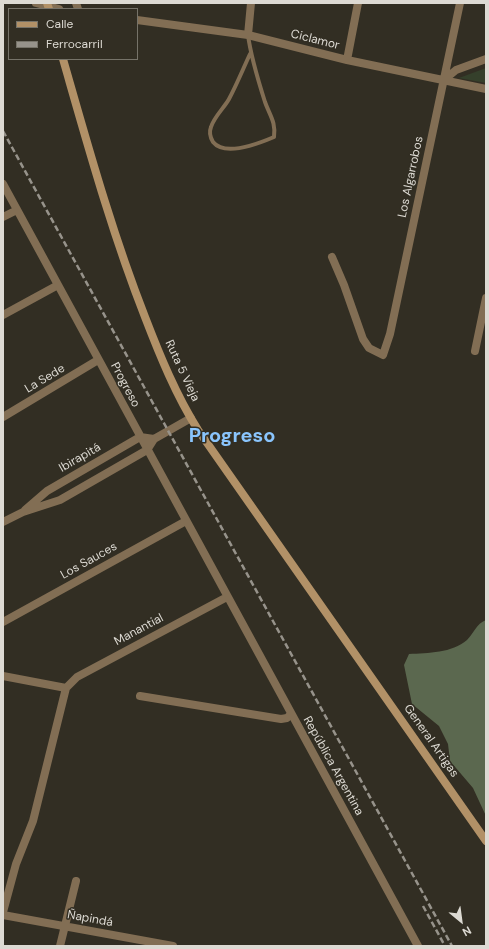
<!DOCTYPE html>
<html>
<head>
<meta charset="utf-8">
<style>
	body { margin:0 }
	#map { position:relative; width:489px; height:949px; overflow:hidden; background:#322e23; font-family:"DM Sans",sans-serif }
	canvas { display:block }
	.frame { position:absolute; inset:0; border:4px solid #dddad3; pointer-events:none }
	.legend { position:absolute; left:8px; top:8px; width:130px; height:52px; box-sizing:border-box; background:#322e23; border:1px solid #767369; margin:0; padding:5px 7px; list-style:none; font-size:12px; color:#dddad3 }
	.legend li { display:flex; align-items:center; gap:8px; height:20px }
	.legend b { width:20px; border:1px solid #767369 }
	.north { position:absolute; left:441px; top:901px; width:40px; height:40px; -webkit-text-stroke:3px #322e23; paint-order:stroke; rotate:151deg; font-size:11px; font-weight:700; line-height:16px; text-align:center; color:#dddad3 }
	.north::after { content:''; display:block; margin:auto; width:14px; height:18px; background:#dddad3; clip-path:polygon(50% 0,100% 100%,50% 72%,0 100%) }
</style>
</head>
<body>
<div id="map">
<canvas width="489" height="949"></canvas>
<div class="frame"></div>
<ul class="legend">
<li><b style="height:5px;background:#b29167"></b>Calle</li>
<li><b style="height:5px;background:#97938b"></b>Ferrocarril</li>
</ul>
<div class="north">N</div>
</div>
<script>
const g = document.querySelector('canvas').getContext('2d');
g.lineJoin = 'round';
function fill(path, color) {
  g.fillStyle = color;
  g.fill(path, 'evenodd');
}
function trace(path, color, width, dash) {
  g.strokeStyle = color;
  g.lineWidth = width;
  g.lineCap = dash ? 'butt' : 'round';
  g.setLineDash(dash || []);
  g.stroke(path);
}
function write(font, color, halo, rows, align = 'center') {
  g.font = font + ' "DM Sans",sans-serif';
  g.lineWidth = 3;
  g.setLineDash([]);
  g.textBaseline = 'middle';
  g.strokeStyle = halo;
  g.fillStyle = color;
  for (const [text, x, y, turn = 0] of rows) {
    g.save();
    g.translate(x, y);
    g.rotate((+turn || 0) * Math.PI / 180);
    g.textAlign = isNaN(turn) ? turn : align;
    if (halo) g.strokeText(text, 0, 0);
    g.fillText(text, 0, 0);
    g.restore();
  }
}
fill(new Path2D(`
	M486,68V83L459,78Z`), '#35402b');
fill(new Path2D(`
	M486,620V816L473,788L450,761L448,744L439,726L412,704L404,665L409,654C428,653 452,653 467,640C474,633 476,624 486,620Z`), '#5b684f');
trace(new Path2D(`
	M248,35C251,58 258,80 265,102C270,116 276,122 274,137C260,143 225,157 213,142C210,137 209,132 211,127C214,117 224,108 229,99C237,84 243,69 250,54`), '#826e54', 4);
trace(new Path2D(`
	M36,3L59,9
	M76,3L78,9
	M137,20L248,35L347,60L486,89
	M248,35L251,3
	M347,60L358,3
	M444,80L456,70L486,59
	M3,184L418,946
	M3,217L17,210
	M332,257L344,285L363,339L369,348L383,355L390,334L460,3
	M3,315L58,285
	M475,351L486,298
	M3,417L98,360
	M25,510L47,491L140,437L154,439
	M3,522L23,512L60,500L147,450L154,439L191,418
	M3,622L186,521
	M3,676L66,688
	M140,696L281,719L287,718L291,714
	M3,912L16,864L33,821L66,688L77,677L227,597
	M3,915L173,946
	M60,946L76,881`), '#826e54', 8);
trace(new Path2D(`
	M47,3L49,9
	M63,59C88,146 112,233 145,317C160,356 176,395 198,430L486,841`), '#b29167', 8);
trace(new Path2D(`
	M3,131L452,946
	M423,906L445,946`), '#97938b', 2.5, [6, 3]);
write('12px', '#dddad3', '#322e23', [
	["Ciclamor",315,40,14],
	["Los Algarrobos",411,177,-78],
	["Ruta 5 Vieja",182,371,65],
	["La Sede",45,379,-31],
	["Progreso",125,385,62],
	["Ibirapitá",80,458,-30],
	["Los Sauces",89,561,-29],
	["Manantial",139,630,-28],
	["General Artigas",431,741,55],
	["República Argentina",333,766,61],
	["Ñapindá",90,919,10]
]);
write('bold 20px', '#8ac5fd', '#322e23', [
	["Progreso",232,437]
]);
</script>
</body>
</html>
